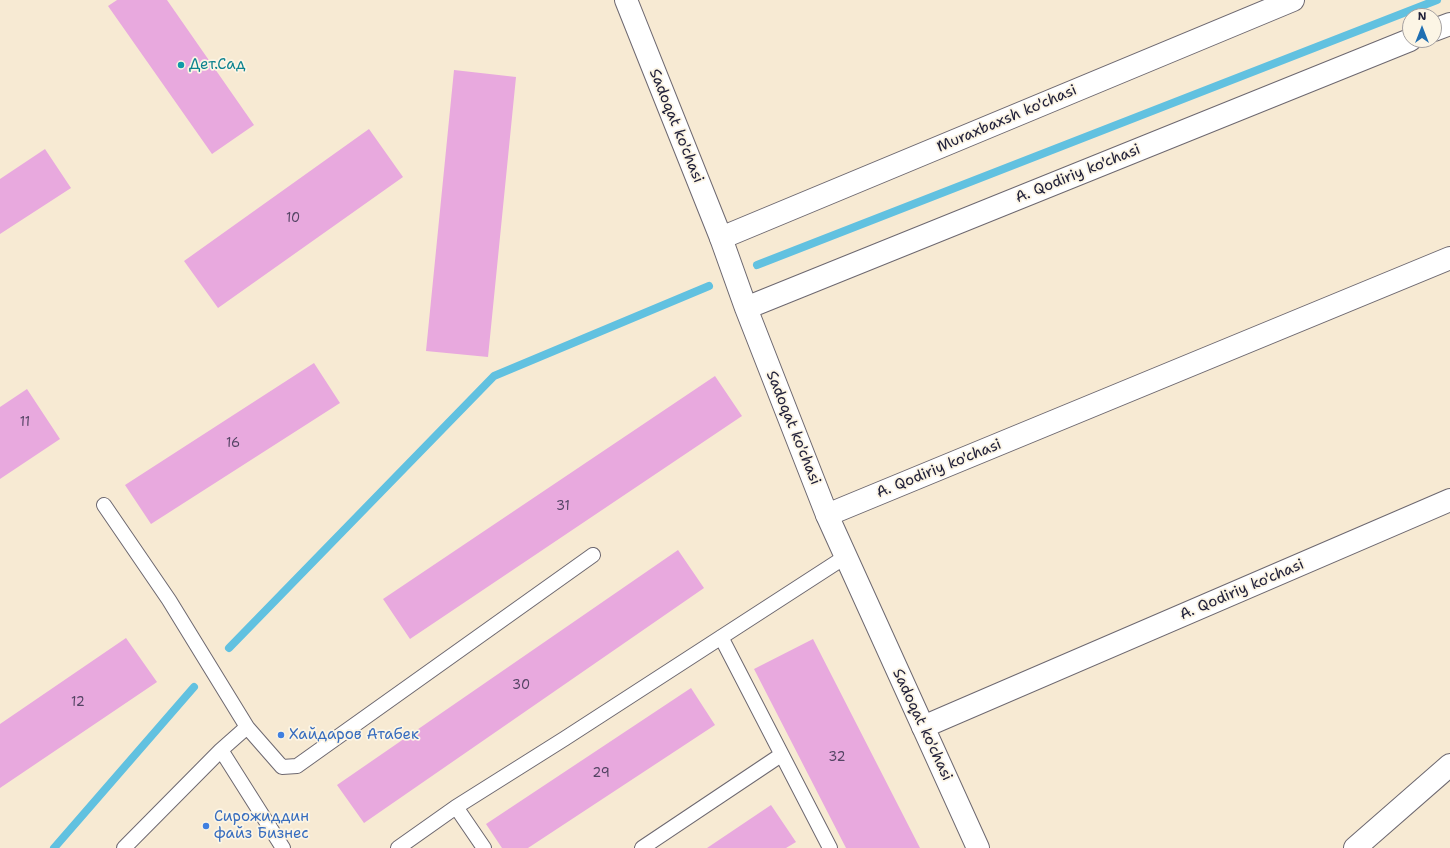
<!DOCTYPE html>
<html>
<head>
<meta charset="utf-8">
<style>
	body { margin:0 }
	#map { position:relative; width:1450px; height:848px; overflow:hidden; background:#f7ead3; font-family:"Shantell Sans",sans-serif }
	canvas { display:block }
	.north { position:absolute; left:1402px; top:8px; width:40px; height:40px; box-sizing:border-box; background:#fcf5e5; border:1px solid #a5a1a1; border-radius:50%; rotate:0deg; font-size:11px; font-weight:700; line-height:16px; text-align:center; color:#22223b }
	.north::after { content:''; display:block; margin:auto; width:14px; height:18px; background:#1f6fb2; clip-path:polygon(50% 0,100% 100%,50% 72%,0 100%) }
</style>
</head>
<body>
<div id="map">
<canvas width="1450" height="848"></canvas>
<div class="north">N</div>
</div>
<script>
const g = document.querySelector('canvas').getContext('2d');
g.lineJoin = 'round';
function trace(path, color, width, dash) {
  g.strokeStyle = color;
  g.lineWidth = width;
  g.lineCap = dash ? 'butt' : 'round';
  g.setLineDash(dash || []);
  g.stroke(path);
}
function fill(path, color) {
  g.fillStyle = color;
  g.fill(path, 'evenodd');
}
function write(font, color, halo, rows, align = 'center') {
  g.font = font + ' "Shantell Sans",sans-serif';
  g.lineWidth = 3.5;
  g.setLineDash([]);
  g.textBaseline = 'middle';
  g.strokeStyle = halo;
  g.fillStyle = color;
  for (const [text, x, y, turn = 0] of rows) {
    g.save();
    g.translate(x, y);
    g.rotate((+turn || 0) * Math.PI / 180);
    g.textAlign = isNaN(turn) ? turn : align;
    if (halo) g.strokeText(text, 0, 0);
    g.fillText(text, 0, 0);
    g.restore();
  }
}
trace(new Path2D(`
	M757,265L1437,0
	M229,648L494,376L709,286
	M54,848L194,687`), '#61c1e0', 8);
fill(new Path2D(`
	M117,0H167L254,125L212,154L108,6Z
	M454,70L516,77L488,357L426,351Z
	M369,129L403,177L218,308L184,261Z
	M45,149L71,188L0,234V179Z
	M314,363L340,403L151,524L125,485Z
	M715,376L742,416L410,639L383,599Z
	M27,389L60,439L0,479V407Z
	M678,550L704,588L364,823L337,785Z
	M126,638L157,682L0,788V724Z
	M813,639L920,848H846L754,669Z
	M691,688L715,725L528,848H502L486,824Z
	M771,805L796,842L786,848H707Z`), '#e8a9de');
const service = new Path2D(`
	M104,505L169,600L247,727L221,750L124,848
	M721,637L830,848
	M247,727L282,767L297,766L593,555
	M221,750L283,848
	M456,807L484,848
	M398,848L456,807L564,739L845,557
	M642,848L781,755`);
const minor = new Path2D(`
	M721,238L1293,0
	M827,515L1450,258
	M923,727L1450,500`);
const tertiary = new Path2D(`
	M626,0L721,238L746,308L827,515L978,848
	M1434,30L1450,24
	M746,308L1410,40
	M1355,848L1450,765`);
trace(service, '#6d6870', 16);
trace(minor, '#6d6870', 24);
trace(tertiary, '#6d6870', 24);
trace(service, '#fff', 14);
trace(minor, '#fff', 22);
trace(tertiary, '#fff', 22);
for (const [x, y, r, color] of [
	[181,65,4,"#0f9aa8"],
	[281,735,4,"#3f7fe0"],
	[206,826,4,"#3f7fe0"]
]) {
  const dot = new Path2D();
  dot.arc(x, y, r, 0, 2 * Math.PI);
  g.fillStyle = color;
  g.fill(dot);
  trace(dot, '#fcf5e5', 1.5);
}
write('13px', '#544464', null, [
	["10",293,219],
	["11",25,423],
	["16",233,444],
	["31",563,507],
	["30",521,686],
	["12",78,703],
	["32",837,758],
	["29",601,774]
]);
write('15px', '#0d838f', '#fcf5e5', [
	["Дет.Сад",189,65]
], 'left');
write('15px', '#22223b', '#fcf5e5', [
	["Muraxbaxsh ko'chasi",1007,119,-23],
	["Sadoqat ko'chasi",676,126,68],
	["A. Qodiriy ko'chasi",1078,174,-22],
	["Sadoqat ko'chasi",793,428,68],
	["A. Qodiriy ko'chasi",939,469,-22],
	["A. Qodiriy ko'chasi",1242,590,-23],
	["Sadoqat ko'chasi",922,725,65]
]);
write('15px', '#366cbe', '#fcf5e5', [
	["Хайдаров Атабек",289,735],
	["Сирожиддин",214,817],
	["файз Бизнес",214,834]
], 'left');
</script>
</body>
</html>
